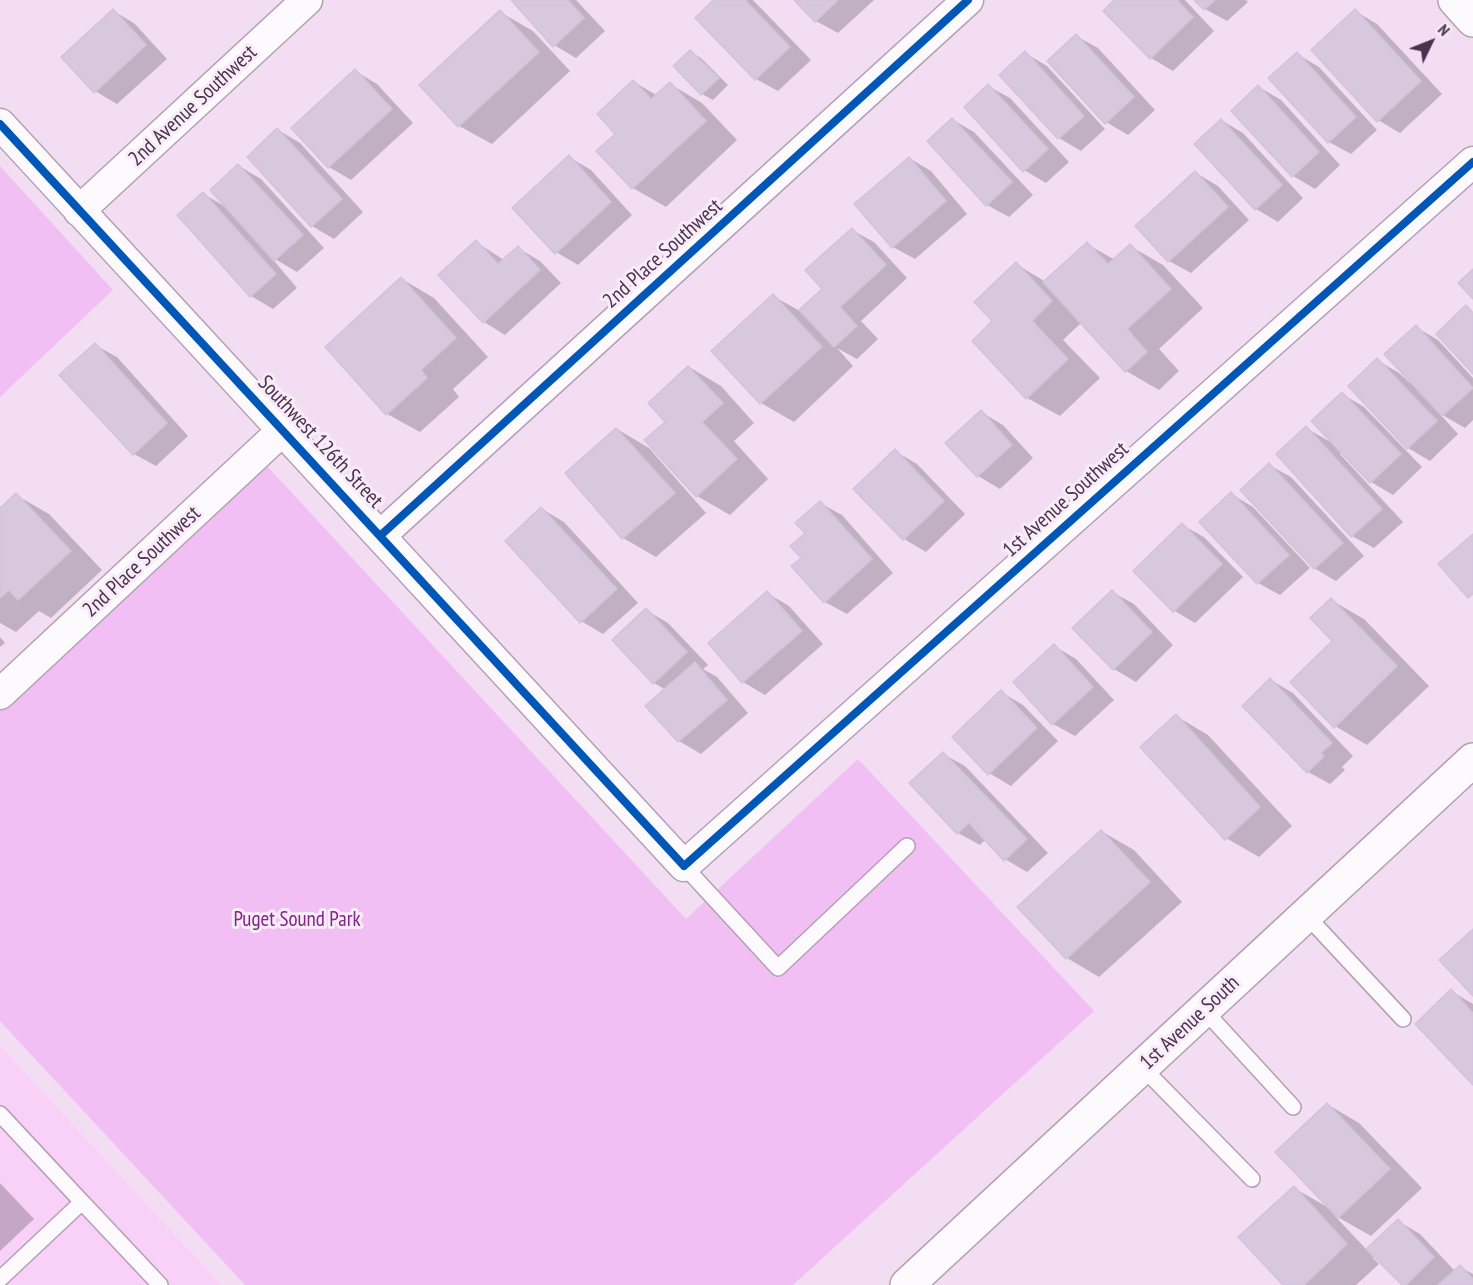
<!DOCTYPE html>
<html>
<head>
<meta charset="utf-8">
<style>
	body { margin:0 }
	#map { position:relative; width:1473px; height:1285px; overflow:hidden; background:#f2ddf3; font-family:"PT Sans Narrow",sans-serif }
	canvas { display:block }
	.north { position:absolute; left:1401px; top:12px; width:60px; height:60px; -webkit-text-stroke:4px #f9ecf9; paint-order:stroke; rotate:47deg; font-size:16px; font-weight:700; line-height:24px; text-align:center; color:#4b324c }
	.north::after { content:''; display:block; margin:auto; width:21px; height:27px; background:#4b324c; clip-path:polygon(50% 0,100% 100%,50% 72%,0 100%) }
</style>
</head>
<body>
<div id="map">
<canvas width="1473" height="1285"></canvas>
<div class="north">N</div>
</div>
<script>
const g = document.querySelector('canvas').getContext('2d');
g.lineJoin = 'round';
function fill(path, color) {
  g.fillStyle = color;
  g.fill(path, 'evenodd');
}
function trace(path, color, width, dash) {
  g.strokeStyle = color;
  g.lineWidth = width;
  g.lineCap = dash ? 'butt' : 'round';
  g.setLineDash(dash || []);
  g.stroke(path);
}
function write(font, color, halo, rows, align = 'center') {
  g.font = font + ' "PT Sans Narrow",sans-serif';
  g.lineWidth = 6;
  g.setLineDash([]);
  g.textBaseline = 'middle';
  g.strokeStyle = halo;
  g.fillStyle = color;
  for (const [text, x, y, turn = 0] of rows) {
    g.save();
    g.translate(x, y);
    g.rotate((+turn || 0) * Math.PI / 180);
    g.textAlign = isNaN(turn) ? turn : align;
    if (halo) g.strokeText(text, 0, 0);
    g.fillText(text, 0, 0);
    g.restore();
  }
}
fill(new Path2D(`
	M0,1046L221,1285H0Z`), '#f8d0f8');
fill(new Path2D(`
	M0,166L113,290L0,397Z
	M267,466L686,919L858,759L1094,1011L793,1285H245L0,1021V707Z`), '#f2bff4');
fill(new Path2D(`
	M513,0H576L605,31L576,58L554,45Z
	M715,0H753L811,60L778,91L756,79Z
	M796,0H874L838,33L816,21Z
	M1116,0H1185L1214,31L1173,71L1151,58Z
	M1196,0H1246L1248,2L1227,21L1205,9Z
	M114,11L135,24L167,59L117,104L95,91Z
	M1355,11L1377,24L1442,94L1400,133L1378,120Z
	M500,12L533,31L570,71L492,144L459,126Z
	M1076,36L1098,48L1155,110L1128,135L1106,122Z
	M690,52L701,58L728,85L713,100L702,94L675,66Z
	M1025,53L1047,66L1105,129L1081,151L1059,138L1001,75Z
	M1297,54L1319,67L1377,130L1351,154L1329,142Z
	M355,71L377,84L413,123L351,180L329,167Z
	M634,82L658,96L670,84L702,103L737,140L666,207L633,188L598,151L617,134Z
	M988,86L1010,98L1069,162L1046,183L1024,170Z
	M1259,87L1281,100L1340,165L1315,189L1293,176Z
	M953,120L974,132L1033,195L1009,217L987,205Z
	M1221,120L1243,133L1303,198L1278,222L1256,209Z
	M278,130L300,143L363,212L334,239L312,226Z
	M569,157L591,170L632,215L578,265L556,252Z
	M909,158L931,171L967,214L915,259L893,247Z
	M239,166L261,179L324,248L297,272L270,256L297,288L273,309L251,296L203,194L228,208Z
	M1196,173L1218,186L1249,220L1191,273L1169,261Z
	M852,230L874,242L907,278L861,321L878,339L857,359L837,348L853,366L794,422L761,403L713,351L773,296L800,311L825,289Z
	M476,242L504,260L518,248L540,261L561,283L505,335L484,322Z
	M1087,244L1115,260L1130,246L1163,265L1203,308L1159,349L1179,371L1159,390L1126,371L1082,322L1063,340L1100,378L1060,416L1027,398L994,321L1016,264L1046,282Z
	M402,279L434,298L488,357L453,389L459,397L420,432L387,414Z
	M1416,327L1438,340L1473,378V420L1465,428L1439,413L1458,434L1430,461L1408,448L1350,386L1377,360L1399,373L1410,383Z
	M95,345L117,357L188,436L156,466L134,454Z
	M689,367L721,386L754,423L734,441L768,479L730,515L697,496L667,422Z
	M1342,394L1364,407L1422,467L1393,495L1371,482L1342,452L1340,454L1403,522L1374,548L1352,536L1306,428L1334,444Z
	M981,412L1003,425L1033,458L1000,489L978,476L947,443Z
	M617,429L649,448L706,513L656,557L623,538L567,473Z
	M895,451L917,464L965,514L926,552L904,539L856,489Z
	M1269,465L1291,477L1364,556L1336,581L1314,568Z
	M1231,494L1253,507L1310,568L1280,595L1258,583Z
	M16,495L49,514L102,570L51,618L39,611L16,632L0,623V510Z
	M820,503L842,515L893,573L847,614L825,602L807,533Z
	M542,509L564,522L638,603L603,634L581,621Z
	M1182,525L1204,537L1243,577L1195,623L1173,610Z
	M1112,592L1134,604L1173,645L1136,682L1114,669Z
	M767,593L789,606L823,644L765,695L743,682Z
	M1331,600L1364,619L1429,686L1367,745L1335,726Z
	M646,610L668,623L708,665L703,669L717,677L748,713L701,754L679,741L647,706L666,690L654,683Z
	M0,637L5,643L0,647Z
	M1054,646L1076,659L1114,700L1075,736L1053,724Z
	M1271,680L1293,693L1353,756L1342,767L1345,770L1330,784L1308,772Z
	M1001,692L1023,705L1058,741L1011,786L989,773Z
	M1176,716L1208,735L1292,826L1259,857L1226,838Z
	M943,754L965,766L1048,853L1027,872L1005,859L986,839L980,845L958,833Z
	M1101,831L1134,850L1182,902L1099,977L1067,958Z
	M1451,991L1473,1004V1083Z
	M1327,1104L1359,1123L1422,1188L1371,1236L1334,1215L1367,1250L1398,1221L1420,1234L1455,1271L1460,1267L1473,1274V1285H1404L1375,1256L1373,1258L1379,1264L1356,1285H1285L1294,1188L1329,1208Z
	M0,1183L34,1219L0,1251Z`), '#0003');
const building = new Path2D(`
	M511,0H568L584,18L553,47Z
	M713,0H745L790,47L755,80L695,18Z
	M794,0H838L815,22Z
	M1114,0H1177L1193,17L1150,59L1103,11Z
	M1194,0H1215L1204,10Z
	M113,9L146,45L94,93L61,57Z
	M1355,9L1421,81L1377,122L1311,50Z
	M500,10L539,52L458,127L419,85Z
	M1076,34L1134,97L1105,124L1047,61Z
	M690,50L719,78L701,95L673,66Z
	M1025,51L1084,116L1058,139L999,75Z
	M1297,52L1356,117L1328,143L1268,78Z
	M355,69L392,109L328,168L291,128Z
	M633,80L651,99L670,82L706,121L632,189L596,151L615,134L597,114Z
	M988,84L1048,149L1023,172L964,107Z
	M1258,85L1319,152L1292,177L1231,111Z
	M952,118L1012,182L986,206L927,141Z
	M1221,119L1282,185L1255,210L1194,144Z
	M277,128L342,199L311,227L247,157Z
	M569,155L611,202L555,254L512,208Z
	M909,157L946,201L892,248L854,204Z
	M238,164L303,235L274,261L210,190Z
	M1195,171L1228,207L1168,262L1135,226Z
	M203,192L276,274L250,297L177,215Z
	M852,228L886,265L840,307L857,326L834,347L799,310L822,289L805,270Z
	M476,240L498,264L518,246L540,270L483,323L438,275Z
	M1087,242L1108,264L1130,244L1171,289L1127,329L1147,352L1125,372L1043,282Z
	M1016,262L1052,301L1032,321L1068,359L1026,399L972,341L992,321L974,302Z
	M1473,269V299L1458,283Z
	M401,277L456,338L421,370L427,378L386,415L325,347Z
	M773,294L822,347L760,404L711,351Z
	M1466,305L1473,313V374L1436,334Z
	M1416,325L1473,388L1442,416L1384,354Z
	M95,343L167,423L133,455L59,375Z
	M1377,358L1437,421L1407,449L1348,386Z
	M688,366L723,403L702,422L737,459L696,497L644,440L665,422L648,403Z
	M1342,392L1401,454L1370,483L1311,421Z
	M981,410L1012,445L977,477L945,443Z
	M1306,426L1382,509L1351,537L1276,454Z
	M616,428L675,493L622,539L565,473Z
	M895,449L944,501L903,540L853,489Z
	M1269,463L1343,543L1314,569L1240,490Z
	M1231,492L1289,555L1257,584L1199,522Z
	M16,493L71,551L18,600L9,590L0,598V508Z
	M820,501L872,559L824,603L791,566L801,558L790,546L805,533L795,523Z
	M541,507L617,589L580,623L505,541Z
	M1182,523L1222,564L1173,612L1133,571Z
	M1473,534V594L1468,598L1438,564Z
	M1112,590L1152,632L1113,670L1072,628Z
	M767,591L802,631L742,683L708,643Z
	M1331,598L1397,666L1334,728L1290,682L1332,641L1310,618Z
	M646,608L687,652L653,684L612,640Z
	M1054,644L1093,687L1052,725L1013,682Z
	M695,662L727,700L678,742L645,706Z
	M1270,678L1332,743L1321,753L1324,756L1307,773L1242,706Z
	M1001,690L1037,728L988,775L952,737Z
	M1176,714L1260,807L1225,840L1140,747Z
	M943,752L1027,839L1004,861L969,823L957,834L909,783Z
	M1101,830L1150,882L1066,959L1017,907Z
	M1473,929V996L1439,960Z
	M1451,989L1473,1013V1085L1415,1024Z
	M1327,1103L1390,1169L1338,1218L1275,1152Z
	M1294,1186L1347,1244L1304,1285H1283L1238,1237Z
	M1398,1219L1434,1257L1406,1285H1402L1366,1249Z
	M1460,1265L1473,1279V1285H1438Z`);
fill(building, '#d7c8dd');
trace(building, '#d3c3db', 1.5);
const service = new Path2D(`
	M684,866L778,968L907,846
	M1306,915L1403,1019
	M1204,1010L1293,1107
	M1142,1067L1252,1179
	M0,1114L82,1202
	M0,1279L82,1202L160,1285`);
const minor = new Path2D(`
	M0,124L684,866L1473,162
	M79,211L307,0
	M381,535L968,0
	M0,694L284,429`);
const tertiary = new Path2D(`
	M1455,0L1473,20`);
const secondary = new Path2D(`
	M907,1285L1473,760`);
trace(service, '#b4a0b4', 18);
trace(minor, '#b4a0b4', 33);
trace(tertiary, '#b4a0b4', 36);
trace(secondary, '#b4a0b4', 36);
trace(service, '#fdfafd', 15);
trace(minor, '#fdfafd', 30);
trace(tertiary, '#fdfafd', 33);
trace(secondary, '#fdfafd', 33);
trace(new Path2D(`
	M0,124L684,866L1473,162
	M381,535L968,0`), '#0057b8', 8);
write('21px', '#4b324c', '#f9ecf9', [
	["2nd Avenue Southwest",193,106,-43],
	["2nd Place Southwest",663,254,-42],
	["Southwest 126th Street",320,442,47],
	["1st Avenue Southwest",1066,500,-42],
	["2nd Place Southwest",142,562,-43],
	["1st Avenue South",1190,1023,-43]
]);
write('21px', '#832488', '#f9ecf9', [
	["Puget Sound Park",297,920]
]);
</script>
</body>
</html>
